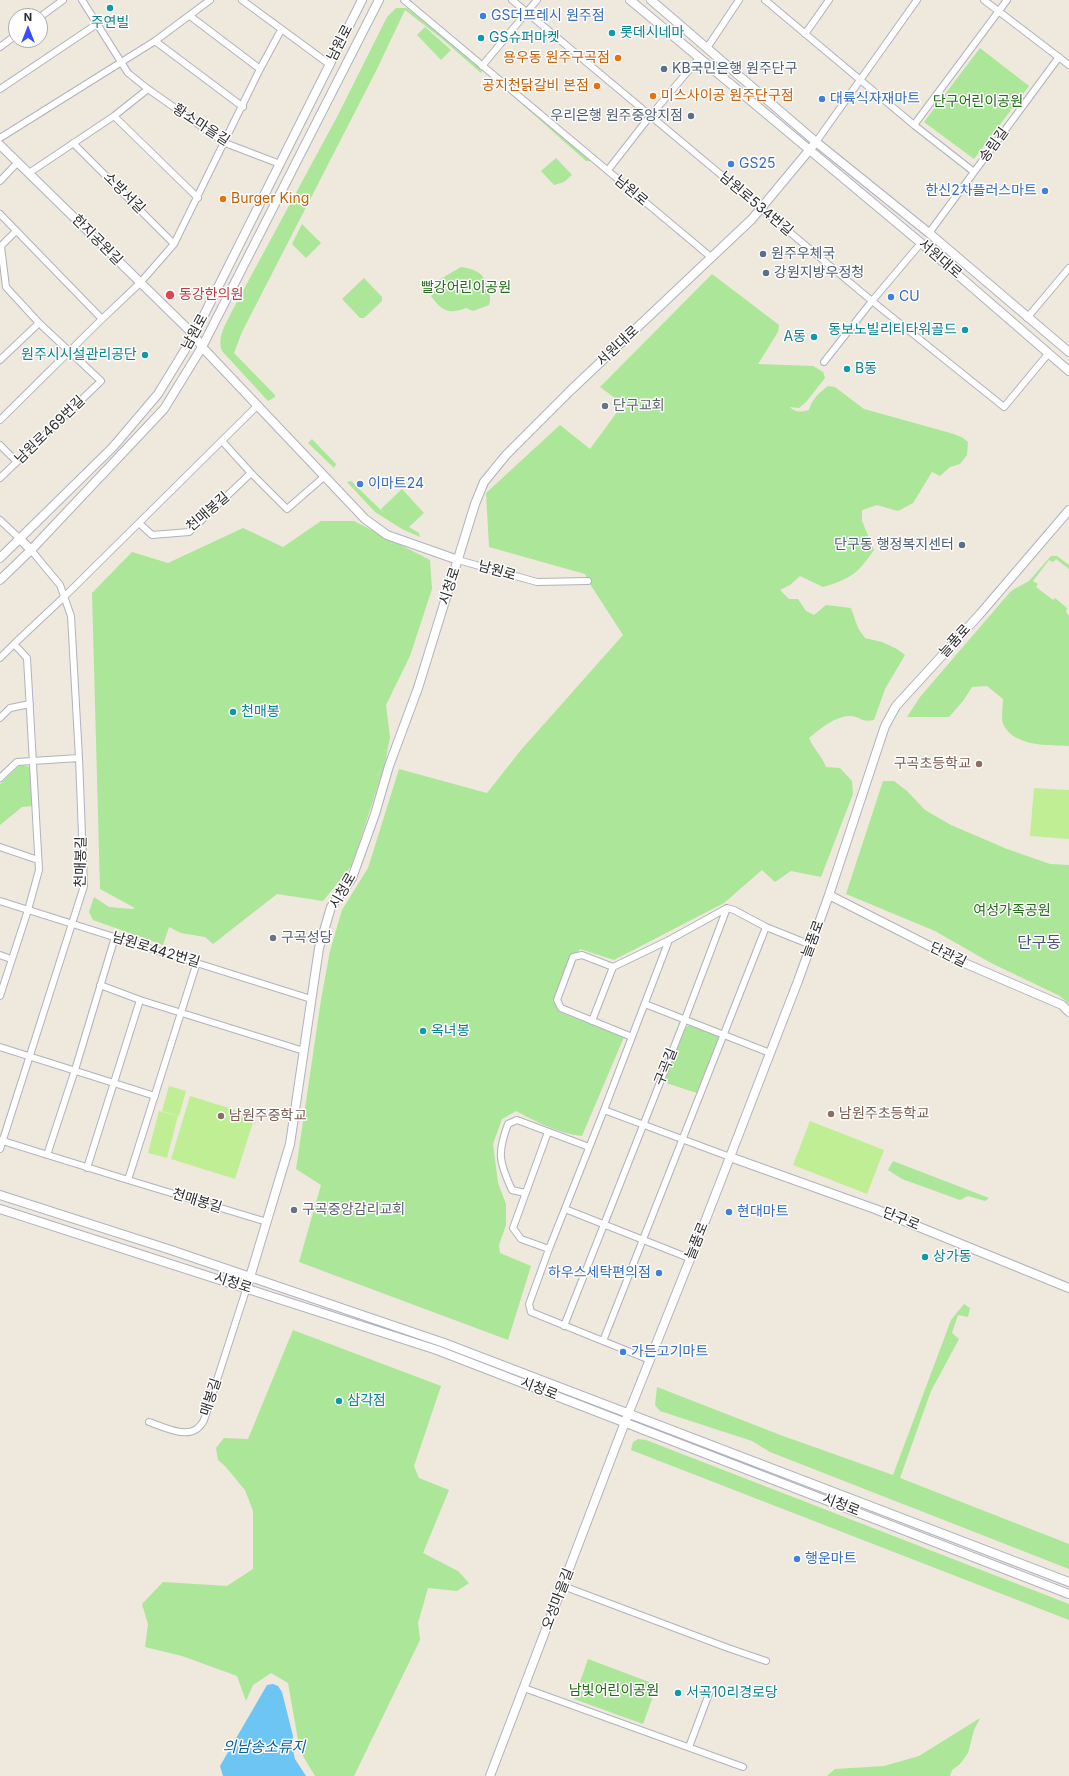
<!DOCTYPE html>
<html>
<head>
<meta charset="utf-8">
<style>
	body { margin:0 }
	#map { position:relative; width:1069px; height:1776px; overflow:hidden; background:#eee8dd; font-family:Inter,sans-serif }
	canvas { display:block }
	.north { position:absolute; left:8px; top:8px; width:40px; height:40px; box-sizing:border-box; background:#fff; border:1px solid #ababab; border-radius:50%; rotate:0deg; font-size:11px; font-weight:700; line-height:16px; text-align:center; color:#2c2c2c }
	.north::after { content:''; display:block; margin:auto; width:14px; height:18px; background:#394eff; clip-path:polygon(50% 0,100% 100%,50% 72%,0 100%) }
</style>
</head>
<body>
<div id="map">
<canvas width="1069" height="1776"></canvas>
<div class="north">N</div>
</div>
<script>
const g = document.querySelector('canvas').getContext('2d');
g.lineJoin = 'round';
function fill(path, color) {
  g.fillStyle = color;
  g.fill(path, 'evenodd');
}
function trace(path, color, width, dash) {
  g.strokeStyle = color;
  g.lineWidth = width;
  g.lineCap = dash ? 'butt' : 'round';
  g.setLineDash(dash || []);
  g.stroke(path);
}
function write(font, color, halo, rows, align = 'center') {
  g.font = font + ' Inter,"Noto Sans KR",sans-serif';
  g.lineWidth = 3;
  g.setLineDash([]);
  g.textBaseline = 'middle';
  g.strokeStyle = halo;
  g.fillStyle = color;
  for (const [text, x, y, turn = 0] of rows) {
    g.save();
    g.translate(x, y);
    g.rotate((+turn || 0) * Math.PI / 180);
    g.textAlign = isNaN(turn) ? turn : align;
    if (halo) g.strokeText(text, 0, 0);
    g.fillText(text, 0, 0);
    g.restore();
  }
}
fill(new Path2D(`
	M396,8H407L483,68L481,73L441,38L405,10L376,71L242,332L234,353L275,395V397L268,401L222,351C217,337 225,326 231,313L337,117L387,17Z
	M425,27L451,50L441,60L417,35Z
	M980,48L1029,86L974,159L924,122Z
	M496,81L592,161H586Z
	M556,158L572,175L564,182L554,185L541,171Z
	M302,224L321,243L306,258L292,244Z
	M461,267C477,269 485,274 488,289C490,296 491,298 489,305L473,311L466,308C448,315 441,310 431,296L435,290L437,281Z
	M712,274L779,325L778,332L758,364L813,366L823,372L825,378L806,402L799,408L790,407C795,413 802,412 809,410C812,399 819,393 828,386L835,387L864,409L954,434L963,438L968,442L967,455L960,464L950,467L940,476L932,472L913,503L898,511L877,505L862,510V521L874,550C858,573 851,579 823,587L800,576L790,585L780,590L789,599H798L806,611L814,615L826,605L851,608L858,628L865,638L882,642L897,649L905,655L885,689L874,720C861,723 860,716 850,716C835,716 820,729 809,738C814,750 821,754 826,767L840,768L852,781L853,794L821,877L791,871L775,882L762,870L724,903L614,960L580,949L564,974L554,997L560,1012L624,1037L582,1136C559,1134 537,1122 516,1111L502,1119L493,1144L498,1183L506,1204V1225L499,1245L500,1253L531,1266L508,1340L299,1262L321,1185L296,1169L321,1000L330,951L342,910L368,868L399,769L487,793L521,750L623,635L588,581L585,574L489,547L486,493L560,425L590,449L623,404L600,387Z
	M364,278L382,297V301L364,318H360L342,299Z
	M312,439L336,464L334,468L308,443Z
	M351,481L384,513L381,509L402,489L424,513L409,527L419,533L420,537L402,529L375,512L347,482Z
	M321,521H354L430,560L432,589L410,656L386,705L390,737L385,764L352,865L323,901L277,894L213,944L205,937L181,933L169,927L163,945L93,920L89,912L94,897L109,907L132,909L135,908L100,889L92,593L132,552L168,563L243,528L283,547Z
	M1051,556H1057L1069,565V569L1056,559L1053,562L1049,560L1033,581L1038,584L1036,587L1053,600L1055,598L1067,608L1066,612L1069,616V746C1048,745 1014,747 1003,724C1001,718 1003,706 1003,699L987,686L972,687L963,701L949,717H907L920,697L1011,591L1029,581Z
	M20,765L30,767L32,806L22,807L0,825V784Z
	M883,781H894L907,791L925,810L951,825L1007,849L1050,864L1069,865V1004L1060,996L991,963L935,931L846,894Z
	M691,1025L719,1037L697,1093L663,1082L686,1027Z
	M893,1161L989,1198L985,1201L968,1196L960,1200L902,1179L888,1170Z
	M964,1304L970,1308L968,1317L958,1315L952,1333L959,1339L931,1391L900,1478L1069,1544V1569L770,1452L752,1441L660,1411L655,1405L657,1387L783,1436L893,1475L951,1320Z
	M293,1330L441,1386L414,1466L419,1478L449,1490L423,1553L458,1571L469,1583L457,1591L428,1588L418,1623L420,1640L354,1776H315L300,1751L288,1683L271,1673L253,1685L246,1701L237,1676L182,1656L145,1647L148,1624L142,1604L163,1582L227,1586L253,1569V1511L245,1490L225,1466L218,1460L216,1448L224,1438L248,1439Z
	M638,1439L646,1440L1069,1604V1620L631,1450L633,1442Z
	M588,1659L657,1685L643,1724L574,1699Z
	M980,1718L974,1730L968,1753L960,1764L952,1770L950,1776H827L835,1769L884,1766L919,1756Z`), '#ace698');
fill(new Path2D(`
	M1034,788L1069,790V839L1030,836Z
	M169,1086L186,1091L179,1116L162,1111Z
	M190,1096L255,1116L235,1179L171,1159Z
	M159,1111L178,1116L167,1158L148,1153Z
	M810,1121L884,1150L867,1194L793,1165Z`), '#c0ee94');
fill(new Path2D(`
	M273,1684L278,1686L282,1692L293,1736L292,1746L295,1759L306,1776H223L220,1766L267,1685Z`), '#6dc5f3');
const minor = new Path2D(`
	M82,0L128,73L148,89L225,143L280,164
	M242,0L329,64
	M404,0L712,258
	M512,0L872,301L1004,407L1048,354
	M765,0L914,125L974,172
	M984,0L1069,65
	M190,16L260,69
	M40,17L63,0
	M805,34L829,0
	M155,41L243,107
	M0,47L16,35
	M707,48L739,0
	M482,66L537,0
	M0,89L97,24
	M114,116L198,198
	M914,125L1007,0
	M0,138L155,41L210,0
	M816,142L917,0
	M73,143L174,244
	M608,170L647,120L699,58
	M29,173L114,116L148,89
	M0,181L18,162
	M0,214L102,319
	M929,233L1059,57
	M1027,318L1069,268
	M0,360L39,323
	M824,362L872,301L921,243
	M0,420L102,319L140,283L174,244L260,69L281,30
	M0,445L17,462
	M251,473L287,509L325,476
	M0,478L101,381L39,323L6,287L1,246L16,231
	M0,520L20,539
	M139,523L152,535L189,532L251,473L222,441
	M458,560L537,582L588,581
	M14,644L65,596L258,405
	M0,658L14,644L27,658L39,870L28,910L0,996
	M0,718L10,708L30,704
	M0,778L17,762L79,758
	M0,847L38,860
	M0,901L311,999
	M0,955L11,959
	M197,962L128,1180L267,1222
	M613,967L582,955L573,957L557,1000L561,1008L632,1037
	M100,985L140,1000L304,1051
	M645,1004L770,1053
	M592,1021L613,967L669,940L727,908L734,910L766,927L811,945
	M0,1047L155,1096
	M604,1110L730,1157
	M548,1132L513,1228L521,1239L549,1249
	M0,1140L128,1180
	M0,1149L84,886L79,758L71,616L60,585L31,550
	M47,1155L75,1070L115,937
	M87,1168L140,1000
	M525,1193L512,1190C499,1162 497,1153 508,1124L517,1120L589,1147
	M565,1209L689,1258
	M564,1326L685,1019L727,908
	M603,1341L766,927
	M650,1360L531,1312L529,1304L549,1249L604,1110L669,940
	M149,1422C167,1428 193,1443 204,1420L247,1287
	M563,1586L728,1648L766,1661
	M524,1688L743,1767
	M689,1747L710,1691`);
const tertiary = new Path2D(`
	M630,0L921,243L1069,371
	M651,0L816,142L929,233L1069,352
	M0,145L194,335L202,347L365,519L387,535L458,560
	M20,539L31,550
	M0,558L113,447L158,394L194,335L362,0
	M0,580L31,550L164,409L202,347L379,0
	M829,895L955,959L1062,1005L1069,1012
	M730,1157L875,1209L1069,1288
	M0,1195L171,1250L444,1343L1069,1582
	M0,1209L437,1350L1069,1594
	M247,1287L290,1144L319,948L331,907L352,878L375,814L389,766L418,688L475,504L484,482L506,455L571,390L752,219L816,142
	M490,1776L625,1422L706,1219L798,981L829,895L885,726L896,706L980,614L1069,510`);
trace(minor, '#b1b2c0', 8);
trace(tertiary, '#b1b2c0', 10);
trace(minor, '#fff', 6);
trace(tertiary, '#fff', 8);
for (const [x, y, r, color] of [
	[110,8,4,"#0f9aa8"],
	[483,16,4,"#3f7fe0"],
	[612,33,4,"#0f9aa8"],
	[481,38,4,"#0f9aa8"],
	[618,58,4,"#e8710a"],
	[664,69,4,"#5c6f8a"],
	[597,86,4,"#e8710a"],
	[653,96,4,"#e8710a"],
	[822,99,4,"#3f7fe0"],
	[691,116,4,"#5c6f8a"],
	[731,164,4,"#3f7fe0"],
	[1045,191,4,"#3f7fe0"],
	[223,199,4,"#e8710a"],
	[763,254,4,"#5c6f8a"],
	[766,273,4,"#5c6f8a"],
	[170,295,5,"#e0444e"],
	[891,297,4,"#3f7fe0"],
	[965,330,4,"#0f9aa8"],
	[814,337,4,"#0f9aa8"],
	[145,355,4,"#0f9aa8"],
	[847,369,4,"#0f9aa8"],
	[605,406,4,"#6b7280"],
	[360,484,4,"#3f7fe0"],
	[962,545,4,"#5c6f8a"],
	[233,712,4,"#0f9aa8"],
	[979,764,4,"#8d6e63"],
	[273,938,4,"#6b7280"],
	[423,1031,4,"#0f9aa8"],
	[831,1114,4,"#8d6e63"],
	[221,1116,4,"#8d6e63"],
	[294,1210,4,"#6b7280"],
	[729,1212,4,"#3f7fe0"],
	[925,1257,4,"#0f9aa8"],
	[659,1273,4,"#3f7fe0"],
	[623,1352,4,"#3f7fe0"],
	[339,1401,4,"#0f9aa8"],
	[797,1559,4,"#3f7fe0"],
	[678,1693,4,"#0f9aa8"]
]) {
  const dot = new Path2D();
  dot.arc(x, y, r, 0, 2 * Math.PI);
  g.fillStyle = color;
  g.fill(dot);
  trace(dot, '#fff', 1.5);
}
write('14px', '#366cbe', '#fff', [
	["GS더프레시 원주점",491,16],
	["대륙식자재마트",830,99],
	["GS25",739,164],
	["한신2차플러스마트",1037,191,"right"],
	["CU",899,297],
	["이마트24",368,484],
	["현대마트",737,1212],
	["하우스세탁편의점",651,1273,"right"],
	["가든고기마트",631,1352],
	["행운마트",805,1559]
], 'left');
write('14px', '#0d838f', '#fff', [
	["주연빌",110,23,"center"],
	["롯데시네마",620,33],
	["GS슈퍼마켓",489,38],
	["동보노빌리티타워골드",957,330,"right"],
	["A동",806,337,"right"],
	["원주시시설관리공단",137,355,"right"],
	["B동",855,369],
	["천매봉",241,712],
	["옥녀봉",431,1031],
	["상가동",933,1257],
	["삼각점",347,1401],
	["서곡10리경로당",686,1693]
], 'left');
write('14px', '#2c2c2c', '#fff', [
	["남원로",340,43,-63],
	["황소마을길",201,125,33],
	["송림길",994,145,-54],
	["남원로",631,191,40],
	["소방서길",124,193,45],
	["남원로534번길",756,204,40],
	["한지공원길",97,240,45],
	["서원대로",940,259,41],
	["남원로",195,332,-61],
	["서원대로",618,346,-43],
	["남원로469번길",50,430,-44],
	["천매봉길",208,512,-41],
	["남원로",497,571,16],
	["시청로",450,586,-72],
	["늘품로",955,641,-48],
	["천매봉길",81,862,-89],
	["시청로",343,891,-60],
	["늘품로",813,939,-70],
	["남원로442번길",156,950,17],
	["단관길",948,955,26],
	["구곡길",666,1067,-68],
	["천매봉길",197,1201,17],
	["단구로",901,1219,22],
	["늘품로",697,1241,-68],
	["시청로",233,1283,18],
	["시청로",539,1389,21],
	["매봉길",211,1397,-72],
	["시청로",841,1505,21],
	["오성마을길",558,1599,-69]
]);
write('14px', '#c56008', '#fff', [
	["용우동 원주구곡점",610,58],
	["공지천닭갈비 본점",589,86],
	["미스사이공 원주단구점",661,96,"left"],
	["Burger King",231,199,"left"]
], 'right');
write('14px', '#4e5e75', '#fff', [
	["KB국민은행 원주단구",672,69],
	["우리은행 원주중앙지점",683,116,"right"],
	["원주우체국",771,254],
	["강원지방우정청",774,273],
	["단구동 행정복지센터",954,545,"right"]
], 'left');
write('14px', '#236c18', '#fff', [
	["단구어린이공원",978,102],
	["빨강어린이공원",466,288],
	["여성가족공원",1012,911],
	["남빛어린이공원",614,1691]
]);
write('14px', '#be3a42', '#fff', [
	["동강한의원",179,295]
], 'left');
write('14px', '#5b616d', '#fff', [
	["단구교회",613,406],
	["구곡성당",281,938],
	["구곡중앙감리교회",302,1210]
], 'left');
write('14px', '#785e54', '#fff', [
	["구곡초등학교",971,764,"right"],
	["남원주초등학교",839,1114],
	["남원주중학교",229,1116]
], 'left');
write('italic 15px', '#0961a2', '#fff', [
	["의남송소류지",264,1747]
]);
write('16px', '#4a4f7e', '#fff', [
	["단구동",1039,943]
]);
</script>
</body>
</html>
